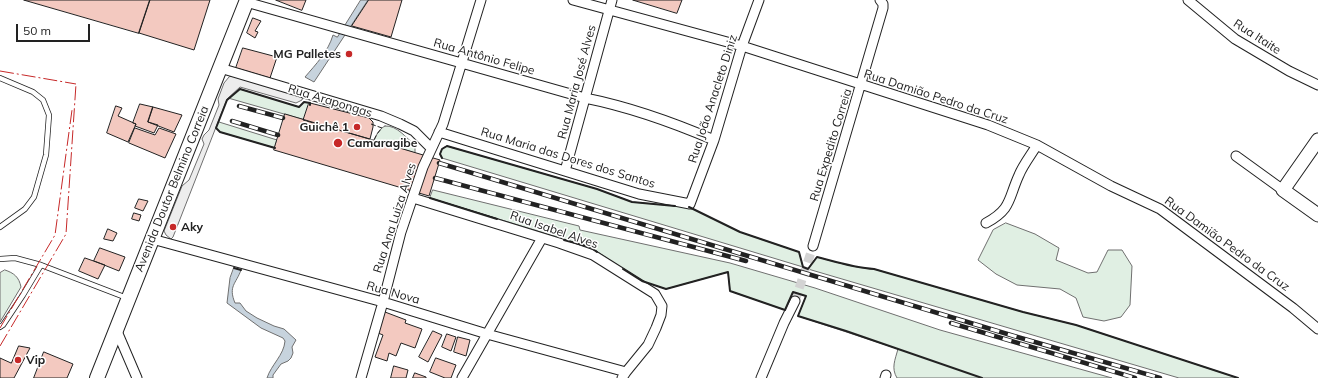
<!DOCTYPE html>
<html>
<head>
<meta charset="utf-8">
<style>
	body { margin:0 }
	#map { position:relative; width:1318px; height:378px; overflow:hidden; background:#fff; font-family:Mulish,sans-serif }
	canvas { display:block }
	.scale { position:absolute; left:16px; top:24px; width:74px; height:18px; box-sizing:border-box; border:2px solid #222; border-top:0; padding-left:5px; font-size:12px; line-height:14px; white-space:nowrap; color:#222; -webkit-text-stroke:3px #fff; paint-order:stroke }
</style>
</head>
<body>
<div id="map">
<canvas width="1318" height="378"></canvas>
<div class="scale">50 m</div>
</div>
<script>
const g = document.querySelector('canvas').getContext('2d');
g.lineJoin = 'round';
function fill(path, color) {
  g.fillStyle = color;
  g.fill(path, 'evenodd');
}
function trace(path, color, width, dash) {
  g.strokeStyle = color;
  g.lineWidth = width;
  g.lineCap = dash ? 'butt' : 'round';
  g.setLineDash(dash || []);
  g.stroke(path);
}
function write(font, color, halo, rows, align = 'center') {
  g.font = font + ' Mulish,sans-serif';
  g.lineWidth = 3;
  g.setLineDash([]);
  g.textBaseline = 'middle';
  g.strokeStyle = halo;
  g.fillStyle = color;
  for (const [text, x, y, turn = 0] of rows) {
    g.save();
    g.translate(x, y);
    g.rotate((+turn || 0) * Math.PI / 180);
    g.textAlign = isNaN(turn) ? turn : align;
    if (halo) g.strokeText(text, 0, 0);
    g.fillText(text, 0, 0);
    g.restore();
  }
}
const green = new Path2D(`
	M240,89L299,107L304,102L310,103L305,120L228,98Z
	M219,122L277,140L275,148L220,132L216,128Z
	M385,126C397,125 406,138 415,145V153L374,140C377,134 379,129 385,126Z
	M447,146L597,189L632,202L689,207L740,232L799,252L803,267L442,158L440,154L442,149Z
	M433,190L579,226L580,230L730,263L815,288L940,330L1112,378H897C891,368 895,360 898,349L798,316L806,296L793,292L785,310L730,291L728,272L666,289L642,281L590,247L430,198Z
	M1006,223L1035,234L1059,248L1056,260L1088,273L1097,272L1108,250H1122L1132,266L1130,305L1121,317L1104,321L1083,317L1076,298L1060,289L1017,285L996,274L978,260L993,230Z
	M817,257C836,262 855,268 874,269L1023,312L1076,325L1238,378H1179L808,269Z
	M5,270C14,273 19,277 21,287L0,322V273Z`);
fill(green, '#e0efe3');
trace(green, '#6f6f6f', 1);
const parking = new Path2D(`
	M234,76L303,96L302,100L296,103L240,87L227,99L173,237L171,239L166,235L164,231L182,186L189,180L204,144L202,139L204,135L209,130L219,105L218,99L224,83L229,77Z`);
fill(parking, '#ededed');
trace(parking, '#6f6f6f', 1);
const water = new Path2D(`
	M361,0H368L314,82L305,77C316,64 328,52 333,35L337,37Z
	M234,268L241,270C236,284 228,286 235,303H240L246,311L257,318L274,326L284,329L296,340L292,347L293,353L291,358L288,361L281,364L273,375V378H267C271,365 284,355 285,341L283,338L261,328L227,303L230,278Z`);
fill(water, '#c7d3dd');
trace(water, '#6f6f6f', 1);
const building = new Path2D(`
	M24,0H150L139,33Z
	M150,0H210L194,50L139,33Z
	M276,0H306L302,10Z
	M369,0H402L391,37L352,26Z
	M633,0H682L677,13Z
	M253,18L261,21L255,31L258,32L255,38L247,33Z
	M243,48L277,57L270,78L236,68Z
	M310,103L369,118L373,122V127L370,139L303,120L308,105Z
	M140,104L153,107L148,122L158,125L154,133L135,126L136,124L133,123Z
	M116,106L122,108L118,116L136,124L128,142L107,133Z
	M153,107L182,115L174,132L148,122Z
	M285,114L440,160L429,196L274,150Z
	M135,128L155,135L159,128L176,134L165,158L129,143Z
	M139,199L148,201L143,211L135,208Z
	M134,213L141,215L139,221L132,219Z
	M108,229L117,233L113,241L104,239Z
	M100,248L125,257L119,271L94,261Z
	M85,258L105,265L98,279L79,271Z
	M385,312L406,320L405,323L422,329L415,348L401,343L396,356L389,353L387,361L375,357L383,335L378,333Z
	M433,331L442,335L428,362L419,357Z
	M447,334L456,337L451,351L442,347Z
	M458,337L470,340L466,356L454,352Z
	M19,346L30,348L14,378H0V358L11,363Z
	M44,352L73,364L67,378H34Z
	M436,358L456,365L451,378H445L430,372Z
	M394,366L408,370L406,378H391Z
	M415,373L426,377V378H413Z`);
fill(building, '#f3c9c0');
trace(building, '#222', 1);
trace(new Path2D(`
	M795,301L813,246`), '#d3d3d3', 9, [9, 4.5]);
const lane = new Path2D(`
	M0,78L33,92L43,100L49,115L46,155L34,197L25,209L0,227
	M0,259L15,258L41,265L127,298
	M0,327L3,325L23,295L41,265`);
const street = new Path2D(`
	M573,0L742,46L988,125L1037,145L1111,186L1160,209L1293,308L1318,329
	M1188,0L1235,39L1289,71L1318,85
	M246,2L585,98C630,107 672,122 714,140
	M220,68L381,116L400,124L414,131L431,148
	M439,132L639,194L690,204L714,140L742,46L759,0
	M1236,156L1283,190
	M565,171L612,0
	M413,198L559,243L593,255L655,294L662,306L661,315L656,328L648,345L626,372L622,378
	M986,223C1012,209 1008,199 1019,175C1023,165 1031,155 1037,145
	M152,239L383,302L487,334L626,372
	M813,246L883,8V4L880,0
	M116,329L137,378
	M361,378L383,302L401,232L423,167L443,124L481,0
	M462,378L542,238
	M761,378L784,323L795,301
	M885,378L886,375`);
const secondary = new Path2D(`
	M1318,140L1283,190L1318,215`);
const primary = new Path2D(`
	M97,378L247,0`);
trace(lane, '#222', 6);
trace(street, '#222', 11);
trace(secondary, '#222', 15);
trace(primary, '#222', 16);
trace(lane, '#fff', 4.5);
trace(street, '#fff', 9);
trace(secondary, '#fff', 13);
trace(primary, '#fff', 14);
const rail = new Path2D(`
	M239,106L283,118
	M232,121L278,135
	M439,163L1014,336L1160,378
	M435,178L746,261
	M951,323L1135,378`);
trace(rail, '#222', 4.5);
trace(rail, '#fff', 3, [9]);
trace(new Path2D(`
	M371,124L382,128L377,134L374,140`), '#222', 1, [5, 2]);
trace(new Path2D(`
	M275,148L220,132L216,128L227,100L240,89L299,107L304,102L310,103V105
	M442,158L440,154L442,149L447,146L597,189L632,202L675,206
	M430,198L497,219
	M689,207L740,232L799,252L803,267L808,269L817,257C836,262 855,268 874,269L1023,312L1076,325L1238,378
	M564,240L590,247L597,252
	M234,268L241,270
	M623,269L642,281L666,289L728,272L730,291L785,310L793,292L806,296L798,316L846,331L982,378`), '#222', 2);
trace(new Path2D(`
	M0,71L76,84
	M0,328L55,235L72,110
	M0,346L66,234L76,84`), '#c62828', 1, [14, 3, 2, 3]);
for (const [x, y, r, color] of [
	[349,54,4,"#c62828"],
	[357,127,4,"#c62828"],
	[338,143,5,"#c62828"],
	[173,227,4,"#c62828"],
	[18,360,4,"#c62828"]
]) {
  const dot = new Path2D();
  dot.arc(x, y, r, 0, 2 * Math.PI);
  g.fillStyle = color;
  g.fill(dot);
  trace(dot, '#fff', 1.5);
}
write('12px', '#222', '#fff', [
	["Rua Itaite",1257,37,33],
	["Rua Antônio Felipe",484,57,16],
	["Rua Maria José Alves",577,82,-75],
	["Rua Damião Pedro da Cruz",936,97,18],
	["Rua João Anacleto Diniz",713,99,-72],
	["Rua Arapongas",330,101,17],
	["Rua Expedito Correia",831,145,-73],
	["Rua Maria das Dores dos Santos",568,158,17],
	["Avenida Doutor Belmino Correia",172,189,-68],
	["Rua Ana Luiza Alves",395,218,-72],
	["Rua Isabel Alves",554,230,19],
	["Rua Damião Pedro da Cruz",1227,244,36],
	["Rua Nova",393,293,16]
]);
write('bold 12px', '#222', '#fff', [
	["MG Palletes",341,54,"right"],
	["Guichê 1",349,127,"right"],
	["Camaragibe",347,143],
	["Aky",181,227],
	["Vip",26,360]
], 'left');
</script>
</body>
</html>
